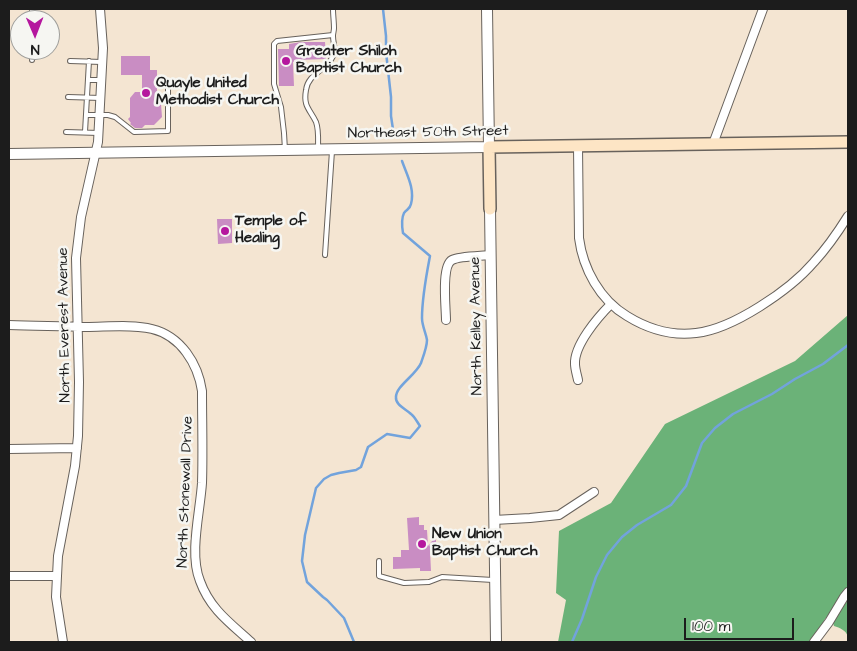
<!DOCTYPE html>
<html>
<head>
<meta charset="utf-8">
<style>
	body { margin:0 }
	#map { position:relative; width:857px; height:651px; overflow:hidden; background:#f4e5d2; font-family:"Architects Daughter",sans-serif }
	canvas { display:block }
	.frame { position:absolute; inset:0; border:10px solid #1c1c1c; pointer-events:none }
	.north { position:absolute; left:10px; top:10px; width:50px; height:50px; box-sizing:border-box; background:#f6f6f2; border:1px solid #9f9f9c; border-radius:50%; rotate:179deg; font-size:14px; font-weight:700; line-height:20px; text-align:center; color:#1c1c1c }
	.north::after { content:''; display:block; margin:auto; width:18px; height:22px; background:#b5179e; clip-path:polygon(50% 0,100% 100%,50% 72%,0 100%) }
	.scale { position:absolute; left:684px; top:618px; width:110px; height:22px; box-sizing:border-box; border:2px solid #1c1c1c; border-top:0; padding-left:6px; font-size:15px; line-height:18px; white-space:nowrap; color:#1c1c1c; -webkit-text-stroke:4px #f6f6f2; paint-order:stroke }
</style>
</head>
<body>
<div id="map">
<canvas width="857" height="651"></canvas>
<div class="frame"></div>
<div class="north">N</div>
<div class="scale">100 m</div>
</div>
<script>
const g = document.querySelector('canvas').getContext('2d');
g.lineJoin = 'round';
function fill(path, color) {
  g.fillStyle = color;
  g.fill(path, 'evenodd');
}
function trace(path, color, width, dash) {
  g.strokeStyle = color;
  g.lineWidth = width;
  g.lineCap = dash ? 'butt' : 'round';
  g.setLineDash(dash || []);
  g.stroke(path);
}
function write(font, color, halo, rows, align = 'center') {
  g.font = font + ' "Architects Daughter",sans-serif';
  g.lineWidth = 5;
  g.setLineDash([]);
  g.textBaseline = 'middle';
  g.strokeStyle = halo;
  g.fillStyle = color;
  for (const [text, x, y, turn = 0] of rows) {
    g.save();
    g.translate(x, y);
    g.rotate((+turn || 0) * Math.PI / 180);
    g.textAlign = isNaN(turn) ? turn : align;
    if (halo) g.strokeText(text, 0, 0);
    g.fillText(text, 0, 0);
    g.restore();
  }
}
fill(new Path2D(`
	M848,315V591L825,619L813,642H558L566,600L556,593L559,531L611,503L665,424L795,361Z
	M848,600V637C846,630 840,628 834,626L833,623L837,614Z`), '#6bb278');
trace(new Path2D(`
	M383,9L386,36V52L391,97V116L394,136
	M354,642L344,618L327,600L323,597L307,582L302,561L305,535L316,488L324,479L331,475L339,473L356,470L361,467L368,447L387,434L410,438L420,426C417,422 415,417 411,414C406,409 395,405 396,397C396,386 416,375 421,363C423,357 427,347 427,340C426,333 422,326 422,318C422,297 426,277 430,256L403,233C402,227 401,219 404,213C407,209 410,209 411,204C415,189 407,175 402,161
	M572,642L582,619L596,577L607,555L622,537L637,525L671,505L686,486L702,443L715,428L733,414L772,394L795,379L823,364L848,345`), '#72a3dc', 2.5);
fill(new Path2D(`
	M301,42H325L326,59L296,60V62H293L294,86H279L278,49H289V44Z
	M121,56H150V70H157V100L161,104L162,117L154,125H145L142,128H135L130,124L131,123L128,119L130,117V98L135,92H142V75H121Z
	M217,219H232V243L218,244Z
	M419,517V525H424V530H427L428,546L436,536V556L430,550L431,571H420V568L393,569V557H401V550H409L407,518Z`), '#c98dc3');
const service = new Path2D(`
	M32,9V20
	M32,50V60
	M70,61L102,62
	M88,80H102
	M68,97L101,98
	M86,115H108L115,117L134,132L168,131V86
	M66,132L99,133
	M85,132L89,61
	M318,149C318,141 319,130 316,122C310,109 303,107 306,90C308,74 325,71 332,58C337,51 333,44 333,36C333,33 334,31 334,28C334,22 333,15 333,9
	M285,150L284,133L281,107L274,84V44L277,41L333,35
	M325,255L332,151
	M379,561V576L404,583L429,582L442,577L493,580`);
const minor = new Path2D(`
	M713,144L763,9
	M578,146L579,238C583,269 600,300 627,316C648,329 672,336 696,333C733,329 790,290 814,262C827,248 838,232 848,216
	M446,320C446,308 441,266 452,260C459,256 481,256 490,255
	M9,325C35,326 60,326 86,327C106,327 133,324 152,329C181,336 198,364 202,391C202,422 203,452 202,483C200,513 189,554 200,581C210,609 230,623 251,642
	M578,380C577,375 575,369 575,364C574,345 598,317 611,304
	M9,449L77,448
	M494,520L530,518L559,515L594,492
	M9,576H57
	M63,642L56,597L57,576L58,556L75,466L78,436L79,382L76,258L81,217L98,142L103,48L100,9
	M814,642L829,622L844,597L848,592`);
const tertiary = new Path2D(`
	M9,154L489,147L487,9
	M490,209L496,642`);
const secondary = new Path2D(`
	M490,209L489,147L848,142`);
trace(service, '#68625c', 6);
trace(minor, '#68625c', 10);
trace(tertiary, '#68625c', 12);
trace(secondary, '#68625c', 14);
trace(service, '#fff', 4);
trace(minor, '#fff', 8);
trace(tertiary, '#fff', 10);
trace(secondary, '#fde5c5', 11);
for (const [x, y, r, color] of [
	[286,61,5,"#b5179e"],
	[146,93,5,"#b5179e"],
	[225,231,5,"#b5179e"],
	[422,544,5,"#b5179e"]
]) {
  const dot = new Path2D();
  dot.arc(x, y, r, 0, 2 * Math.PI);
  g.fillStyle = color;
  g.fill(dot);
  trace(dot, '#f6f6f2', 2);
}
write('bold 15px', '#1c1c1c', '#f6f6f2', [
	["Greater Shiloh",296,52],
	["Baptist Church",296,69],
	["Quayle United",156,84],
	["Methodist Church",156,101],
	["Temple of",235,222],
	["Healing",235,239],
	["New Union",432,535],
	["Baptist Church",432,552]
], 'left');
write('15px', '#1c1c1c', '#f6f6f2', [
	["Northeast 50th Street",428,133,-1],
	["North Everest Avenue",65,325,-91],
	["North Kelley Avenue",477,326,-91],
	["North Stonewall Drive",186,492,-88]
]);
</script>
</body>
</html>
